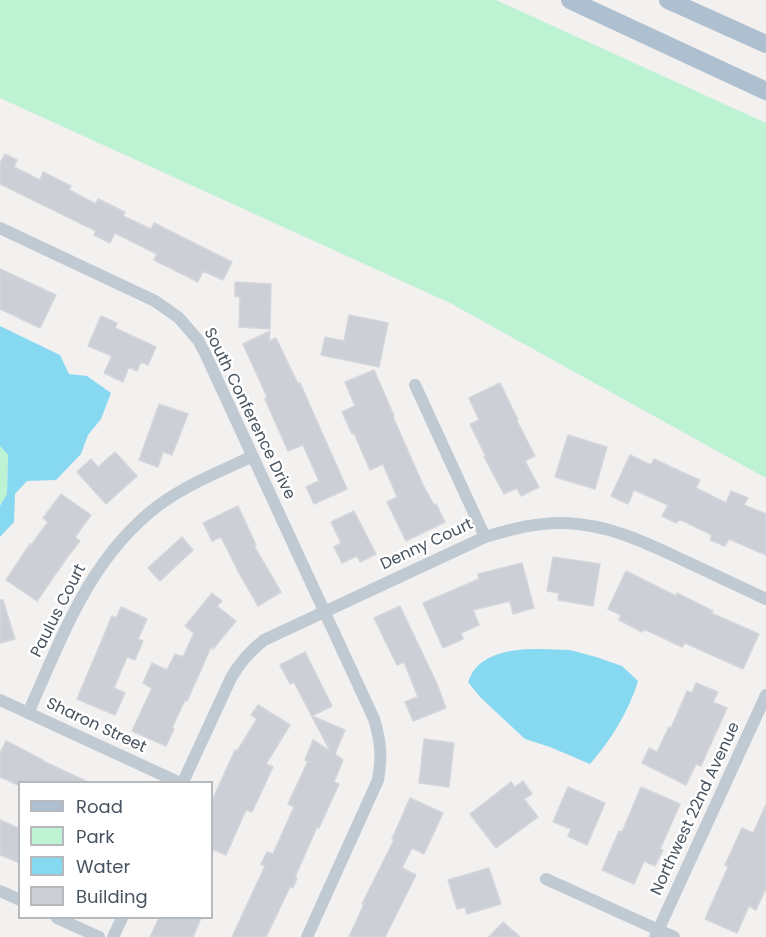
<!DOCTYPE html>
<html>
<head>
<meta charset="utf-8">
<style>
	body { margin:0 }
	#map { position:relative; width:766px; height:937px; overflow:hidden; background:#f3f0f0; font-family:Poppins,sans-serif }
	canvas { display:block }
	.legend { position:absolute; left:18px; top:781px; width:195px; height:138px; box-sizing:border-box; background:#fff; border:2px solid #b5babf; margin:0; padding:8px 10px; list-style:none; font-size:18px; color:#47535f }
	.legend li { display:flex; align-items:center; gap:12px; height:30px }
	.legend b { width:30px; border:2px solid #b5babf }
</style>
</head>
<body>
<div id="map">
<canvas width="766" height="937"></canvas>
<ul class="legend">
<li><b style="height:8px;background:#aebfd0"></b>Road</li>
<li><b style="height:16px;background:#bdf2d3"></b>Park</li>
<li><b style="height:16px;background:#87d8f1"></b>Water</li>
<li><b style="height:16px;background:#cccfd5"></b>Building</li>
</ul>
</div>
<script>
const g = document.querySelector('canvas').getContext('2d');
g.lineJoin = 'round';
function fill(path, color) {
  g.fillStyle = color;
  g.fill(path, 'evenodd');
}
function trace(path, color, width, dash) {
  g.strokeStyle = color;
  g.lineWidth = width;
  g.lineCap = dash ? 'butt' : 'round';
  g.setLineDash(dash || []);
  g.stroke(path);
}
function write(font, color, halo, rows, align = 'center') {
  g.font = font + ' Poppins,sans-serif';
  g.lineWidth = 5;
  g.setLineDash([]);
  g.textBaseline = 'middle';
  g.strokeStyle = halo;
  g.fillStyle = color;
  for (const [text, x, y, turn = 0] of rows) {
    g.save();
    g.translate(x, y);
    g.rotate((+turn || 0) * Math.PI / 180);
    g.textAlign = isNaN(turn) ? turn : align;
    if (halo) g.strokeText(text, 0, 0);
    g.fillText(text, 0, 0);
    g.restore();
  }
}
fill(new Path2D(`
	M0,0H496L766,123V478L450,303L0,98Z
	M0,446L8,455L7,494L0,506Z`), '#bdf2d3');
fill(new Path2D(`
	M0,326L60,355L69,374L87,376L111,393L101,419L88,435L81,454L56,480L27,481L15,494L14,522L0,537V506L7,494L8,455L0,446Z
	M540,649L570,650L596,657L622,666L638,681C629,711 611,740 590,764L550,747L525,739L480,697L468,682C470,678 472,672 475,669C490,651 518,649 540,649Z`), '#87d8f1');
const building = new Path2D(`
	M5,154L17,160L14,167L40,180L43,172L71,186L69,190L96,204L98,199L125,212L123,216L151,229L154,223L232,262L223,280L203,271L198,282L154,260L157,254L115,233L110,243L94,235L96,231L0,184V163Z
	M0,269L56,295L40,328L0,309Z
	M235,282L271,284L270,329L239,327L240,297L235,296Z
	M349,315L388,323L379,367L321,355L325,337L344,341Z
	M101,316L117,323L115,328L156,347L148,365L141,362L137,371L129,367L123,382L104,373L112,356L88,346Z
	M270,331L269,341L276,338L298,384L300,383L347,489L314,504L306,487L319,481L303,445L288,451L265,399L267,397L243,344Z
	M374,370L394,416L393,417L423,485L434,505L436,504L445,522L406,541L387,502L397,497L383,464L370,470L354,433L352,434L342,412L355,406L345,382Z
	M500,383L518,420L517,421L535,456L525,461L539,487L521,496L517,488L504,494L484,457H486L470,424L479,420L469,398Z
	M159,404L188,414L172,455L163,452L158,467L139,460Z
	M568,435L607,447L595,489L555,477Z
	M115,452L137,476L106,504L77,472L91,459L98,467Z
	M630,455L651,465L654,459L684,473L700,480L696,488L726,503L731,491L748,498L744,505L766,514V555L729,539L725,546L710,540L712,535L679,519L676,523L662,516L668,505L634,490L628,504L611,496Z
	M61,494L91,515L75,537L80,541L68,556L37,601L6,580L30,544L31,545L48,522L43,518Z
	M238,506L256,545L254,546L281,592L258,606L239,573L221,537L212,541L203,523Z
	M354,511L376,554L360,562L357,556L342,563L334,547L341,543L331,522Z
	M182,537L193,550L160,581L148,568Z
	M553,557L600,564L593,606L558,600L559,593L547,591Z
	M522,563L534,608L513,614L510,601L473,610L479,625L461,633L463,639L443,648L423,603L479,579L478,574Z
	M626,571L676,596L677,593L713,611L711,613L759,634L743,669L685,643L682,647L644,629L642,632L619,620L621,615L608,609Z
	M212,593L222,601L217,606L236,621L213,649L211,647L187,701L185,700L172,728L174,729L166,746L132,731L152,688L143,683L152,663L167,670L175,654L183,657L194,633L185,626Z
	M0,600H3L15,639L0,643Z
	M400,606L437,684L446,708L413,721L405,702L418,697L404,662L397,665L374,618Z
	M121,607L147,619L138,639L143,641L135,660L127,657L114,688L125,693L115,715L77,699L112,616L116,618Z
	M305,652L332,706L312,716L345,730L335,754L343,760L334,782L339,784L319,828L317,827L295,877L297,878L293,888L290,887L266,937H232L265,866L261,864L267,852L273,854L294,807L288,804L308,761L305,760L313,740L330,751L294,682L290,684L280,665Z
	M696,683L718,692L713,702L727,708L701,766L696,764L686,785L642,763L649,748L657,752L669,727L671,728L687,691L692,693Z
	M258,705L290,725L266,764L273,767L252,812L246,810L226,855L212,849V801L235,750L237,751L257,719L251,715Z
	M424,739L454,743L449,787L419,783Z
	M6,741L43,760V761L90,783H20V786L0,777V753Z
	M523,781L532,794L524,799L538,817L496,848L470,814L511,782L515,787Z
	M568,787L605,803L587,845L568,836L571,829L553,822Z
	M641,787L680,804L660,849L663,850L655,866L644,861L634,884L602,870L619,831L622,832Z
	M410,798L443,813L424,854L412,848L402,868L416,875L385,937H349L364,904H362L394,840L392,839Z
	M766,805V888L756,910L749,906L737,933L705,919L728,867L725,865L742,828L753,833Z
	M0,820L20,829V863L0,855Z
	M489,868L501,904L467,914L465,907L457,909L448,880Z
	M159,918H201L193,937H150Z
	M503,922L520,937H489Z`);
fill(building, '#cccfd5');
trace(building, '#d4d6dc', 1.5);
trace(new Path2D(`
	M0,228L155,301L179,318L198,340L205,353L374,719C381,742 382,756 378,780L307,937
	M415,385L485,537
	M0,700L178,782
	M28,713C63,636 89,558 159,505C188,484 221,471 253,456
	M183,782L231,678C240,662 250,651 264,640L485,537C512,529 537,522 566,523C610,525 644,542 683,560C711,573 738,586 766,599
	M546,879L674,937
	M0,891L20,900
	M57,918L99,937
	M113,937L122,918
	M655,937L766,695`), '#c0cad3', 12);
trace(new Path2D(`
	M570,0L766,91
	M668,0L766,44`), '#aebfd0', 18);
write('16px', '#47535f', '#fff', [
	["South Conference Drive",249,414,64],
	["Denny Court",427,545,-25],
	["Paulus Court",59,611,-63],
	["Sharon Street",96,726,25],
	["Northwest 22nd Avenue",696,809,-65]
]);
</script>
</body>
</html>
